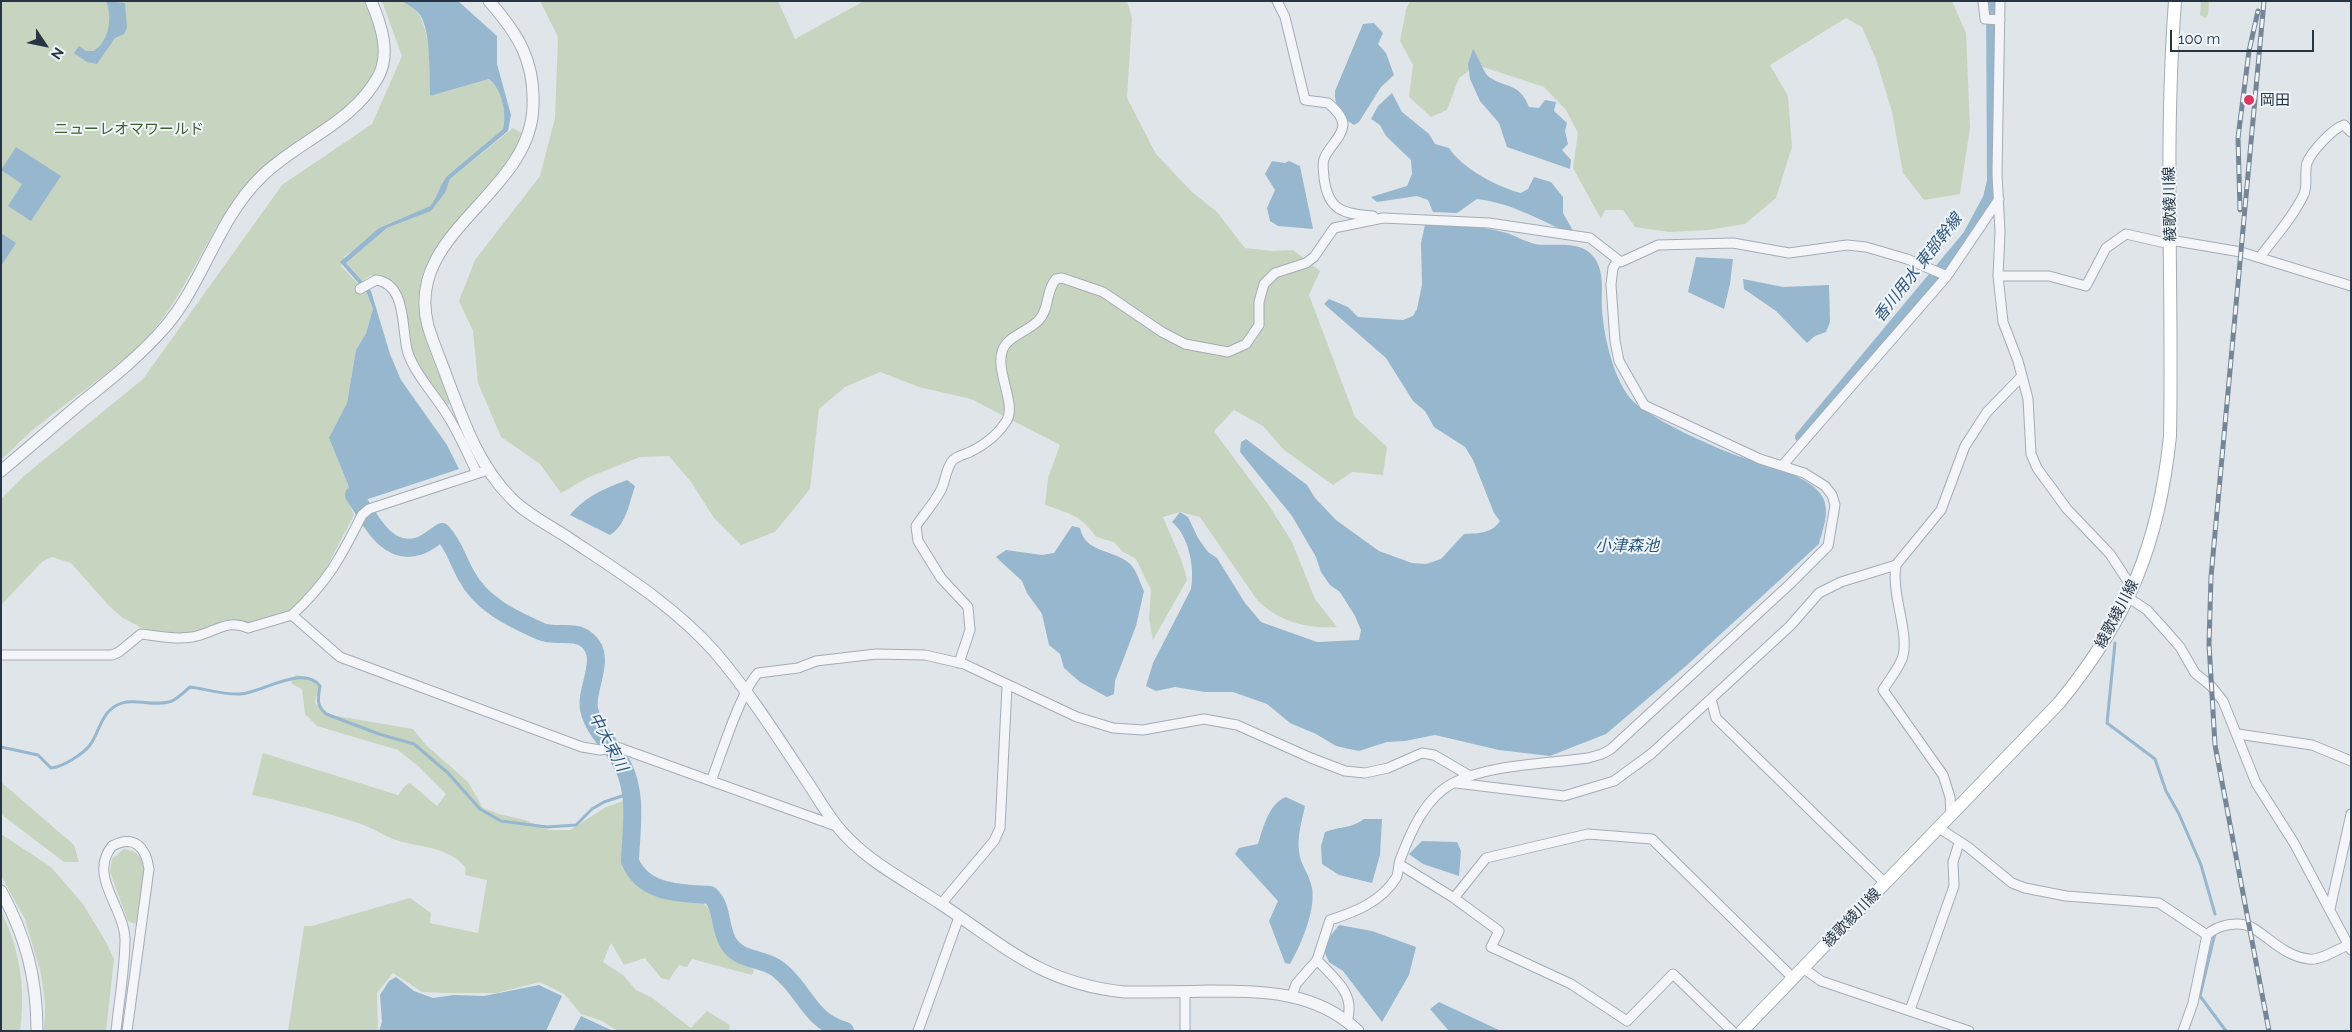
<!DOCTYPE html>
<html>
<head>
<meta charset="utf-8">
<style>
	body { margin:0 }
	#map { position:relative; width:2352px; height:1032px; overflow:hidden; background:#e0e5ea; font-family:Raleway,sans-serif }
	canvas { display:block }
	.frame { position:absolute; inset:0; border:2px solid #263444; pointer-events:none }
	.north { position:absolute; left:20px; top:20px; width:50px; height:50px; -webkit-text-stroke:4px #eff4f8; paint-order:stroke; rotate:124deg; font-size:14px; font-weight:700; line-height:20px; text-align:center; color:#263444 }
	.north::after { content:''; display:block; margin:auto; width:18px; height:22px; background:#263444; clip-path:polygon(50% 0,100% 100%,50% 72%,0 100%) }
	.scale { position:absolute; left:2170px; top:30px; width:144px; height:22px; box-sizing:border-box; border:2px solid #263444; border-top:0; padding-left:6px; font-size:15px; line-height:18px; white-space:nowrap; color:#263444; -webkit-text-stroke:4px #eff4f8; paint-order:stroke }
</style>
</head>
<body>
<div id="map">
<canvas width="2352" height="1032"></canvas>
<div class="frame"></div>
<div class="north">N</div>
<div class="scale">100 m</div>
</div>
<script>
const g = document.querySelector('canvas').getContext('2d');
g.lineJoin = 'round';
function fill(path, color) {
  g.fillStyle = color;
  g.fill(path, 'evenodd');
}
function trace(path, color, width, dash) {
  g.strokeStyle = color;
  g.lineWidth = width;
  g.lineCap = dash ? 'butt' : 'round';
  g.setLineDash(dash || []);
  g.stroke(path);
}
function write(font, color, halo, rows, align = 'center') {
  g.font = font + ' Raleway,"Noto Sans JP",sans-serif';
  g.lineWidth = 4;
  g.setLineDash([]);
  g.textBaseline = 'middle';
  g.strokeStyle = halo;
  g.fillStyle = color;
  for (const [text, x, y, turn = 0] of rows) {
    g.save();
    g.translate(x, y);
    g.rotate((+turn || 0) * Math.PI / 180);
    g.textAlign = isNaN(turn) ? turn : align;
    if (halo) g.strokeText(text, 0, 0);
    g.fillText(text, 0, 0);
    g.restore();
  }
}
fill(new Path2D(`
	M1,1H365C376,23 385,51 375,74C354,119 291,139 257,173C216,214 197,271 163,318C132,360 83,389 43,422C28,433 15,447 1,460Z
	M382,1C388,1 396,0 402,1C434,10 429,70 430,96L489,79C502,89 507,114 503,129L447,176L442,182L441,190L435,200L430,206L379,228L362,245L345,256L341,266L367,293L373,309L366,333L356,350L347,403L329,438L349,487L350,505L354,515L324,572L299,602L290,611L248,625L238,621L225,620L192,634L172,635L142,628L123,618L110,607L71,563L52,557L43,561L1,605V499L25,475L143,379L282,185L372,124L402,56Z
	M540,1H778L795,39L864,1H1127L1132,18L1127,98L1156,154L1192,192L1217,212L1245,248L1272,251L1293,250L1320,271L1309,295L1355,417L1387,447L1383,475L1352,472L1333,485L1284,450L1263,426L1234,410L1214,431L1268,504L1292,542L1315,599L1337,627C1307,629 1279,622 1257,600L1200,517L1180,512L1163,517C1172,540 1182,556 1187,580L1153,640L1149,619L1151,590L1136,559L1123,552L1114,542L1096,537C1082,516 1069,513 1045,505L1048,478L1060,445L971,399L919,387L880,372L845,387L819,409L810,489L775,532L741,545L714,518L691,482L669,456L640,457L589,477L561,493L540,464L501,437L478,383L473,331L459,301L475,260L540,176L555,118L558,37Z
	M1410,1H1952L1966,33L1970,128L1960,194L1924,200L1903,173L1892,112L1876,59L1862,27L1846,18L1770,65L1788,96L1792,147L1776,198L1745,224L1708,230L1669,232L1635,227L1623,210H1605L1601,219L1573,168L1578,133L1566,110L1544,87L1477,65L1459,78L1447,110L1431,117L1409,97L1413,65L1400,41L1406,10Z
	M2201,1H2209L2208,15L2205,18L2200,15Z
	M513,128L523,134C512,162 492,183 472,204C396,285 413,310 451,403L445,406L417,364L411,350L410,335L405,316L388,281L371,275L362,281L346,263L387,228L431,211L445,193L450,179Z
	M296,675L308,677L319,685L315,703L331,715L413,729L426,745L468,782L483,808L499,814L525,820L549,830H570L606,807L629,799C626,838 614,881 664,895C678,898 693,894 704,904C714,913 716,926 722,937C730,951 741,960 754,970L752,975L692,959L687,967L679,965L669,980L661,978L645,958L624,965L611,943L603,962L624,976L636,990L651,997L691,1028L707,1011L730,1025L729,1031H618L602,1021L581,1014L564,994L540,982L497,993H446L422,992L393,973L377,993L378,1031H288L304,926H312L410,898L431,913L430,923L478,933L487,880L465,875L466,868C448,846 421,848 396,840C384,836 373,828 361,824C325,812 289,803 252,795L263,753L398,795L406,785L410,783L437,806L446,794L419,767L398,750L317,726L305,714L302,689L292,684L291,678Z
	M1,782L74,845L79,862H64L1,814Z
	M1,834L51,867L83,904L106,942L114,959L106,1031H44L45,1003L41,974L25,919L1,876Z
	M124,849C137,851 143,857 144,869L137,922L135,924L128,921L110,872L112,859Z
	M1,911C20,950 26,988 20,1031H1Z`), '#c7d5c0');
fill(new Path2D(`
	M106,1L125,3L127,28L124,34L115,38L97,64L87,62L74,53L79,46L86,51H93C109,43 113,17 106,1Z
	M402,1H458L497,36V64L511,115L508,131L450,179L445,193L431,211L387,228L346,263L371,291L390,354L401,380L447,445L459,469L350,505L349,487L329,438L347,403L356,350L366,333L373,309L367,293L340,262L379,228L430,206C439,196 439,185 447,176L503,129C507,114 502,89 489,79L430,96C429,77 431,30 420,15C416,9 408,5 402,1Z
	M1374,23L1383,33L1378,44L1386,53L1394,75L1381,87L1359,122L1354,125C1341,118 1334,105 1335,91L1363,24Z
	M1473,49C1478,56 1483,72 1489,77C1507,89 1519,82 1529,107L1539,108L1545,100L1556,102L1554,111L1567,123L1565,131L1568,144L1562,150L1571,160L1570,169L1507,147L1499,123L1480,101L1470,79L1468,64Z
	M1392,93L1402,112L1429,134L1435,144L1449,148C1462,168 1497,187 1521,193L1528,189L1534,177L1551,182L1563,197V213L1576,236C1543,222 1513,203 1477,199L1457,213L1433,212L1428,200L1417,196L1377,202L1371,197L1407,186L1412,174L1411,160L1386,136L1380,125L1371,119L1378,106Z
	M16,147L61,176L31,221L8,206L22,184L1,170Z
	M1272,161L1285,163L1289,161L1300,166L1313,229L1278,226L1270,221L1267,208L1275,190L1265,174Z
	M1467,223C1480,228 1493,229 1507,233C1516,236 1526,242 1535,244C1551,247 1576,240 1590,253C1606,267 1601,292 1602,310C1604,337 1614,383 1634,402C1655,421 1711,446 1738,456C1761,464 1805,474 1820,493C1832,508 1823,529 1819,544L1687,665L1606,734L1550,756L1499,750L1435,735L1405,741L1387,742L1359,751L1349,749L1336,746L1316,734L1290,723L1267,704L1233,692H1205L1175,687L1156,691L1146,686L1153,663L1191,589C1195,568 1189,536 1172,522L1180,512L1188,517L1198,538L1208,552L1217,558L1245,603L1261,622L1317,642L1359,640L1361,630L1355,616L1340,592L1330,585L1321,572L1316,557L1292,516L1240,452L1241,442L1246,439L1307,485L1315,498L1336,520L1379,551L1412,563L1426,564L1441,559L1464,534C1479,533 1491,534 1500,521L1494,513L1473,460L1465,447L1434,427L1425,411L1413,401L1386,358L1324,304L1329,299L1348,307L1358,317L1403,320L1413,316L1417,309L1422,285L1421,243L1425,225Z
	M1,233L16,243L1,266Z
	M1696,257L1733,259L1730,284L1724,309L1688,292Z
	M1743,279L1783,287L1829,285L1830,322L1826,332L1815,336L1807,343L1776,311L1744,289Z
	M627,480L635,486C629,504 626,525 610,535L570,515C586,496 604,489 627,480Z
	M1072,526L1080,528C1085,553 1112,549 1129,563C1137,570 1139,581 1144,591L1136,626L1115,681L1114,694L1107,697L1080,682L1064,668L1060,654L1049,645L1042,614L1027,593L1022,581L996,557L1006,550L1042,555L1054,553Z
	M1286,797L1305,806C1302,820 1297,837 1299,851C1300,864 1308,872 1311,884C1318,906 1301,945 1290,964L1285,963L1269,921L1278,901L1235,854L1239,848L1258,844C1263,828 1269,803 1286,797Z
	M1364,819H1382L1380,855L1372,883L1339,875L1322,864L1321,846L1325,832C1341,826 1350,829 1364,819Z
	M1422,841L1457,842L1461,851L1459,876L1423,864L1409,854Z
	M1339,925L1372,931L1416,947L1409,975L1382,1022L1343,971L1329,962L1324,951L1328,939Z
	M396,977L414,991L433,998L454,995L484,996L539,985L562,996L546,1031H379L382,1022L380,995L389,981Z
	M1439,1002L1501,1031H1449L1430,1009Z
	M581,1016L613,1031H573Z`), '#97b7ce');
trace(new Path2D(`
	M2115,643L2107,723L2155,759L2166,791L2179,814L2201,865L2215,914
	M1,747L38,755L51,768C63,767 83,754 90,745C98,734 100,720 109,711C128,692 150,709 172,701C178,698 185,691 190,687C206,689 224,695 240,694C261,693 304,664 320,686C318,699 316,705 326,714L379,734L414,744L448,773L480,809L501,821L547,827L576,825L592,809L604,802L631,793
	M2215,933L2200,996L2226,1031`), '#97b7ce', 3);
trace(new Path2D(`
	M1800,437L1968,235L1988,198L1992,180L1991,1`), '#97b7ce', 10);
trace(new Path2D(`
	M354,495C369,517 386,557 419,546C427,544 435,536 442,532C454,545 457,559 466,575C481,604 511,618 540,631C554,638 574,629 587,640C608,657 585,689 589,709C594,732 612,744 622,764C638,795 631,829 630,861C643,894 681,893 710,895C723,906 719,929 729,944C741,962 763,957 779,970C805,990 808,1020 845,1031`), '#97b7ce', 18);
const minor = new Path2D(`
	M1277,1L1285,17L1305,100L1328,103C1334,108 1343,116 1343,125C1342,138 1328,147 1324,159C1322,165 1324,173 1324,178C1328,211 1344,214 1373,216
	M1983,1L1985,19L2000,20
	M2000,1L1997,174L2000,232L1998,276L2003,322L2018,361L2028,399L2031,454L2037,468L2067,509L2110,554L2133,589
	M2170,240L2241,252L2351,286
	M2260,257C2274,238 2294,216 2304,194C2308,184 2304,172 2307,163C2311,152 2333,128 2344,125L2351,132
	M1998,276H2049L2086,286L2106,248L2126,234L2170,244
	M360,289L376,280C408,284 401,332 408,353C416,376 437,397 449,418C460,436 468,455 477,473
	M1782,466L1947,276L1999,199
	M1896,565C1891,595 1909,630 1903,656C1900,667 1889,680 1883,690L1943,775L1950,797L1951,815
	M2129,598L2147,610L2166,631L2180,647L2195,673L2211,686L2223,701L2256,783L2294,843L2351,950
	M292,615C327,583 341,557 362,515L369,509L488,470
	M1,655H112L119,652L141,634C158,636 175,640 192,637C213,634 226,618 248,628L292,615L340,657L582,747L600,750L617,747L836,826
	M959,663L970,630L968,607L941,578L918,541L916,526C924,514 936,501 942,488C946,478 946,468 953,460C957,456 965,454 970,452C986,444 998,435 1007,420C1016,403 996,373 1002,352C1006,336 1028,332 1039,320C1050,308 1045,292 1056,279L1062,278L1103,292L1162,332L1185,344L1228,352L1246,344L1259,325V302L1264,284L1275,273L1306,263L1314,257L1334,228L1383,218L1489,223L1590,238L1621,262L1658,245L1733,243L1789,253L1847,245L1866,247L1907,259L1947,276
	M1711,699L1716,718L1885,883
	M2238,734L2312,745L2351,761
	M711,781C721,755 741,691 758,673L798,668L816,661L876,654L925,655L964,664L1077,717L1113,728L1143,730L1204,719L1237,725L1311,758L1345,771L1365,773L1388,768L1422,753L1434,755L1470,776
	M1456,783L1564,796L1614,781L1651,754L1790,626L1819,593L1841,582L1896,565L1941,510L1965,446L1987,412L2022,376
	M1939,828L1968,847L2012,883L2025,888L2066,896L2159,903L2207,935L2193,1003L2183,1031
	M1399,864L1454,898L1499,931L1491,947L1571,984L1627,1021L1673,974L1732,1031
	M1454,898L1486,858L1588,834L1652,839L1793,978
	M941,904L994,841L1000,828L1007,686
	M2330,909L2351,814
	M2207,935C2217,925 2239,920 2253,928C2272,940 2285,956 2309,959C2320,961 2338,949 2348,945
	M1803,968L1821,981L1969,1031
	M1185,992V1031
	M1292,996L1296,984L1317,960
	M1910,1010L1954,886L1953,862L1959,843
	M1347,1021C1356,994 1335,979 1317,960L1330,920C1355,912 1381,902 1396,878C1399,873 1398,865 1400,860C1411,831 1425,798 1453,783C1489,764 1548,764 1588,758L1602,754L1611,749L1790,584L1828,546L1835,505L1832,495L1825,486L1804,473L1760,459L1644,405L1619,361L1615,341L1611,285L1613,268L1617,261
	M116,1031C119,1001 125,969 125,939C124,907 88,876 112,846C135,834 146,848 149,869L127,1031
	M918,1031L959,917`);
const tertiary = new Path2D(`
	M489,1C518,34 535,61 533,106C531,195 403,232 428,326C433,343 441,361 447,378C463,420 478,465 511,498C526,514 549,525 567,537C619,572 672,604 714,651C746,688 775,733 802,774C814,791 824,810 837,826C865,861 904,879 941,904C1006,947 1041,983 1124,992C1152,992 1180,992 1208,991C1263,991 1316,991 1358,1031
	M1,471C28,448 55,425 82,402C111,379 141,355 166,326C204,281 218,219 261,177C297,141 352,124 378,77C391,54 381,24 371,1
	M1,891C26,937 37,978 37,1031`);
const secondary = new Path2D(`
	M1742,1031L2059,703C2128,619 2159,544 2170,436C2173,291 2164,146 2175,1`);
trace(minor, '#a4acb5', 11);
trace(tertiary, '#a4acb5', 13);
trace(secondary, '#a4acb5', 14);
trace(minor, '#f3f5f8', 9);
trace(tertiary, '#f3f5f8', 11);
trace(secondary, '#fff', 12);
const rail = new Path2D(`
	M2264,1L2211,577L2209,644L2215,745L2269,1031
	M2240,210L2238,138L2249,51L2258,11`);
trace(rail, '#778696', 5);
trace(rail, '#eff4f8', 3, [9]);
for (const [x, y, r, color] of [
	[2249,100,6,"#dd3760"]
]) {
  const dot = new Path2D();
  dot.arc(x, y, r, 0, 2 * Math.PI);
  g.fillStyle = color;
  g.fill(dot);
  trace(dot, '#eff4f8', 2);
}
write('15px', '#263444', '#eff4f8', [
	["岡田",2260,100]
], 'left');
write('15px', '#3f6132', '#eff4f8', [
	["ニューレオマワールド",129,129]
]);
write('15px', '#263444', '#eff4f8', [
	["綾歌綾川線",2170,204,-91],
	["綾歌綾川線",2117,614,-62],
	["綾歌綾川線",1852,918,-46]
]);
write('italic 16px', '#2c577c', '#eff4f8', [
	["香川用水 東部幹線",1918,268,-52],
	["小津森池",1627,546],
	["中大束川",608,742,62]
]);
</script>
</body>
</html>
